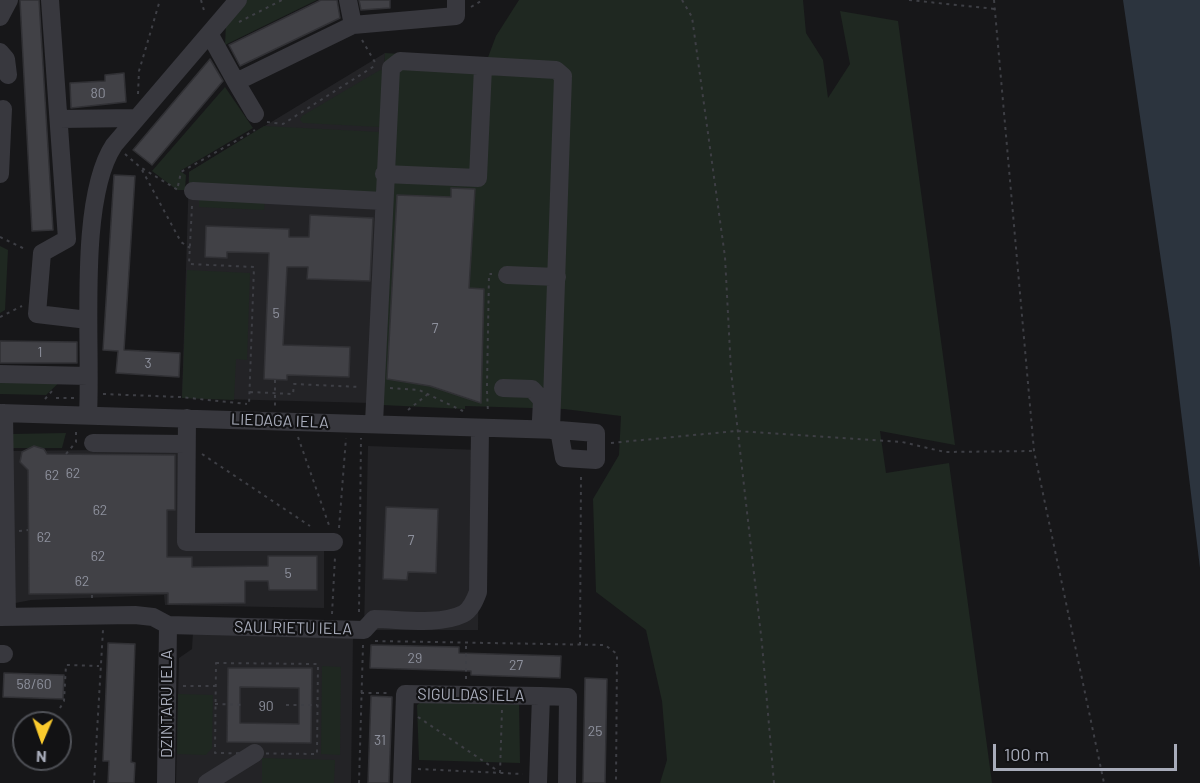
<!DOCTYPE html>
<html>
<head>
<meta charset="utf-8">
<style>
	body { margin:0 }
	#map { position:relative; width:1200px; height:783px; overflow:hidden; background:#171719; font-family:Barlow,sans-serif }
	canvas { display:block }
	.north { position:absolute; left:12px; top:711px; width:60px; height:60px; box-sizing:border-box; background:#121214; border:2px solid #4e5056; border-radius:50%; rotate:182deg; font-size:16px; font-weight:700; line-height:24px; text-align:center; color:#a8acba }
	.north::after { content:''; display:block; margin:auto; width:21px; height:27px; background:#fbcb2d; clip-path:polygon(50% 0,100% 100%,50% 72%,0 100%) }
	.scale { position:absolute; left:993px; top:744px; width:184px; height:27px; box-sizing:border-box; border:3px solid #a8acba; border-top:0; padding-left:8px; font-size:18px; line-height:21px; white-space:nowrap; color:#a8acba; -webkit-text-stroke:4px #121214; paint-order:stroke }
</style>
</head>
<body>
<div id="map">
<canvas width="1200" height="783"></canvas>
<div class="north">N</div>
<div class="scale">100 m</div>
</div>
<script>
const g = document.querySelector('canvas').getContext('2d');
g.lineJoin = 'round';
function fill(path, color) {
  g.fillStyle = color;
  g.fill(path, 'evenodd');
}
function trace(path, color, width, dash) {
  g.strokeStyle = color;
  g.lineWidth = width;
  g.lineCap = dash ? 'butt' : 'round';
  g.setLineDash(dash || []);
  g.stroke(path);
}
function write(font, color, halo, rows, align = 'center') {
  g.font = font + ' Barlow,sans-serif';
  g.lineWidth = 4.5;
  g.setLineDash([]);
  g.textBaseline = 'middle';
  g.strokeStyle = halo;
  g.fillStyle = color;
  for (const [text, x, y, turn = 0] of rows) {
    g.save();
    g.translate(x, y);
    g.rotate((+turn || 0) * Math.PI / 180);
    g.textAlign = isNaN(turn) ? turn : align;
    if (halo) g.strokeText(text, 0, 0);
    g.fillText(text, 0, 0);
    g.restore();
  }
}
fill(new Path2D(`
	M385,53L371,403L182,398L189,172Z
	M368,446L480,450L478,630H364Z
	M185,449L186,549L324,548V608L165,605L164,595L31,600L0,606L10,451Z
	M193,631L353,636L351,783H176L179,658L192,649Z`), '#232326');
fill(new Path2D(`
	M245,0H317L225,45L226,23Z
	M519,0H803L806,33L823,60L828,98L850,64L840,11L898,21L955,445L880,431L886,473L949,463L992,783H660L667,760L662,701L646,630L596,592L593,499L619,455L621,416L564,409L465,406V409L382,405L379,195L189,187V172L264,126L380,132V127L303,123L300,120L302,116L380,70L384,71L385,53L487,60L496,36Z
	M225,87L253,128L180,171L186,175L185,190H177L152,171Z
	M199,198L265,201L264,210L199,207Z
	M0,246L8,250L5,310L0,313Z
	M187,270L250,273L247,360L236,359L234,400L182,398Z
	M65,377L46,395L0,394V378Z
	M66,433L62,448H12V434Z
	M322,666L341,667L340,755L321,754Z
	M178,694L213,695L212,748L206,755L177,754Z
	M424,700L519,703L520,763L419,760L417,705Z
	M262,758L335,760L334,783H262Z`), '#1f2821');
fill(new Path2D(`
	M1123,0H1200V568L1171,329Z`), '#2c343e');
const building = new Path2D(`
	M20,0H39L53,230L32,231Z
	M321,0H337L340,18L240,66L229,45Z
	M359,0H390V8L361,10Z
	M210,59L223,81L152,165L133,150Z
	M124,73L126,102L71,108L70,83L105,81V75Z
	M114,175L135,176L124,350L180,353L179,377L116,373L118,351L103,350Z
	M451,188L475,189L469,288L484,289L481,403L430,386L387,379L397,195L451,197Z
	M310,215L373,218L370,281L307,279L308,267H287L283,345L350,347L349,377L287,375V380L264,379L269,253L227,252V258L205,257L206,226L289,229V237H309Z
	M0,341L77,342V363H0Z
	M34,446L44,449L47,454L175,455V510H167V557H192V567L268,566V556H317V590H269L268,581H245V603L168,604V593L29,594L28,470L20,462L22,452Z
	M386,507L438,509L436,573L408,572L407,580L383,579Z
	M108,643L135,644L131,762L135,763L134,783H108L109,761H103Z
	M371,645L459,647V653L561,656L560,678L471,675V671L370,668Z
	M228,668H312L311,743L227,742ZM240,687L299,688V724L240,723Z
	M4,673L64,675L63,699L3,697Z
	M585,678L607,679L605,783H583Z
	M371,696L392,697L389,783H368Z`);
fill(building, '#414146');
trace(building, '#313135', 1.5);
trace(new Path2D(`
	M201,0L205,14
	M682,0L692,17L725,257L731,371L762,644L774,783
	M909,0L995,9
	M994,0L1034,451L1104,783
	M471,7L483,0
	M239,22L282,0
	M362,40L376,64
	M138,94L139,71L160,0
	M267,122L283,124L376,65
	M125,154L140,167L178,190
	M142,170L181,242L190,248
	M178,186L181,172L255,130
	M192,206L189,264L254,267L249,405
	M0,237L27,250
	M0,317L22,306
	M275,380V407
	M487,386L489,274H492
	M390,388L419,390L463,411
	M487,391L488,413
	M250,392L293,394L294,384L360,387
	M103,394L180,397L247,404
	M56,398H74
	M45,399L53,390
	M408,410L428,394
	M298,437L330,528
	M611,443L736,431L902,442L945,452L1034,451
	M66,454L76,442V431
	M202,454L310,526
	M339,528L346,438
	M19,531L28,530
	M92,598V593
	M359,612L361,438
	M332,614L335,557
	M375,641L605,645L617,654L616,783
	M580,645L581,474
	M216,663L318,664L317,754L215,753Z
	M466,679V643
	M183,686H216
	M361,693H391
	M215,704L245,705
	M286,705H317
	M60,708L64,701L66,665L99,666
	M418,717L498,771
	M418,769L523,774
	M500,773L502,709
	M94,783L103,630
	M359,783L363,645`), '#3e3f45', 2, [3, 4.5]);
trace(new Path2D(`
	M50,0L67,239L42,253L37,314L88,320
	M348,0L353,25
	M0,17L9,0
	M210,35L236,82
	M0,52L6,59L8,75
	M255,114L236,82L353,25L456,16V0
	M59,119L136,118
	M0,174L3,109
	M384,174L478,178L483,67
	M193,191L383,201
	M507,275L557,277
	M0,374L88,376
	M503,388L532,389L542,400L541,420
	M0,413L559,430L596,433V460L564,458L559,430
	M4,413L7,617
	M88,415C92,345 77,201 114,145L238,0
	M187,418L186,542H334
	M374,423L391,68L400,61L556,70L563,76L551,430
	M93,443L186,444
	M0,617L135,615L153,617L168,625L364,630L374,619C400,619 438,626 463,614C471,610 475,600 478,592L480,428
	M0,654H4
	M541,696L568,697L567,783
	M166,783L168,625
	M207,783L255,753
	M402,783L405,694L541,696L538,783`), '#38383e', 18);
write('14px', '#8e919d', null, [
	["80",98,93],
	["5",276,313],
	["7",435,328],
	["1",40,352],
	["3",148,363],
	["62",73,473],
	["62",52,475],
	["62",100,510],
	["62",44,537],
	["7",411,540],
	["62",98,556],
	["5",288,573],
	["62",82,581],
	["29",415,658],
	["27",516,665],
	["58/60",34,684],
	["90",266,706],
	["25",595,731],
	["31",380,740]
]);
write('16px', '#a8acba', '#121214', [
	["LIEDAGA IELA",280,421,2],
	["SAULRIETU IELA",293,628,1],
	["SIGULDAS IELA",471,695,1],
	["DZINTARU IELA",167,704,-90]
]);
</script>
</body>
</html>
